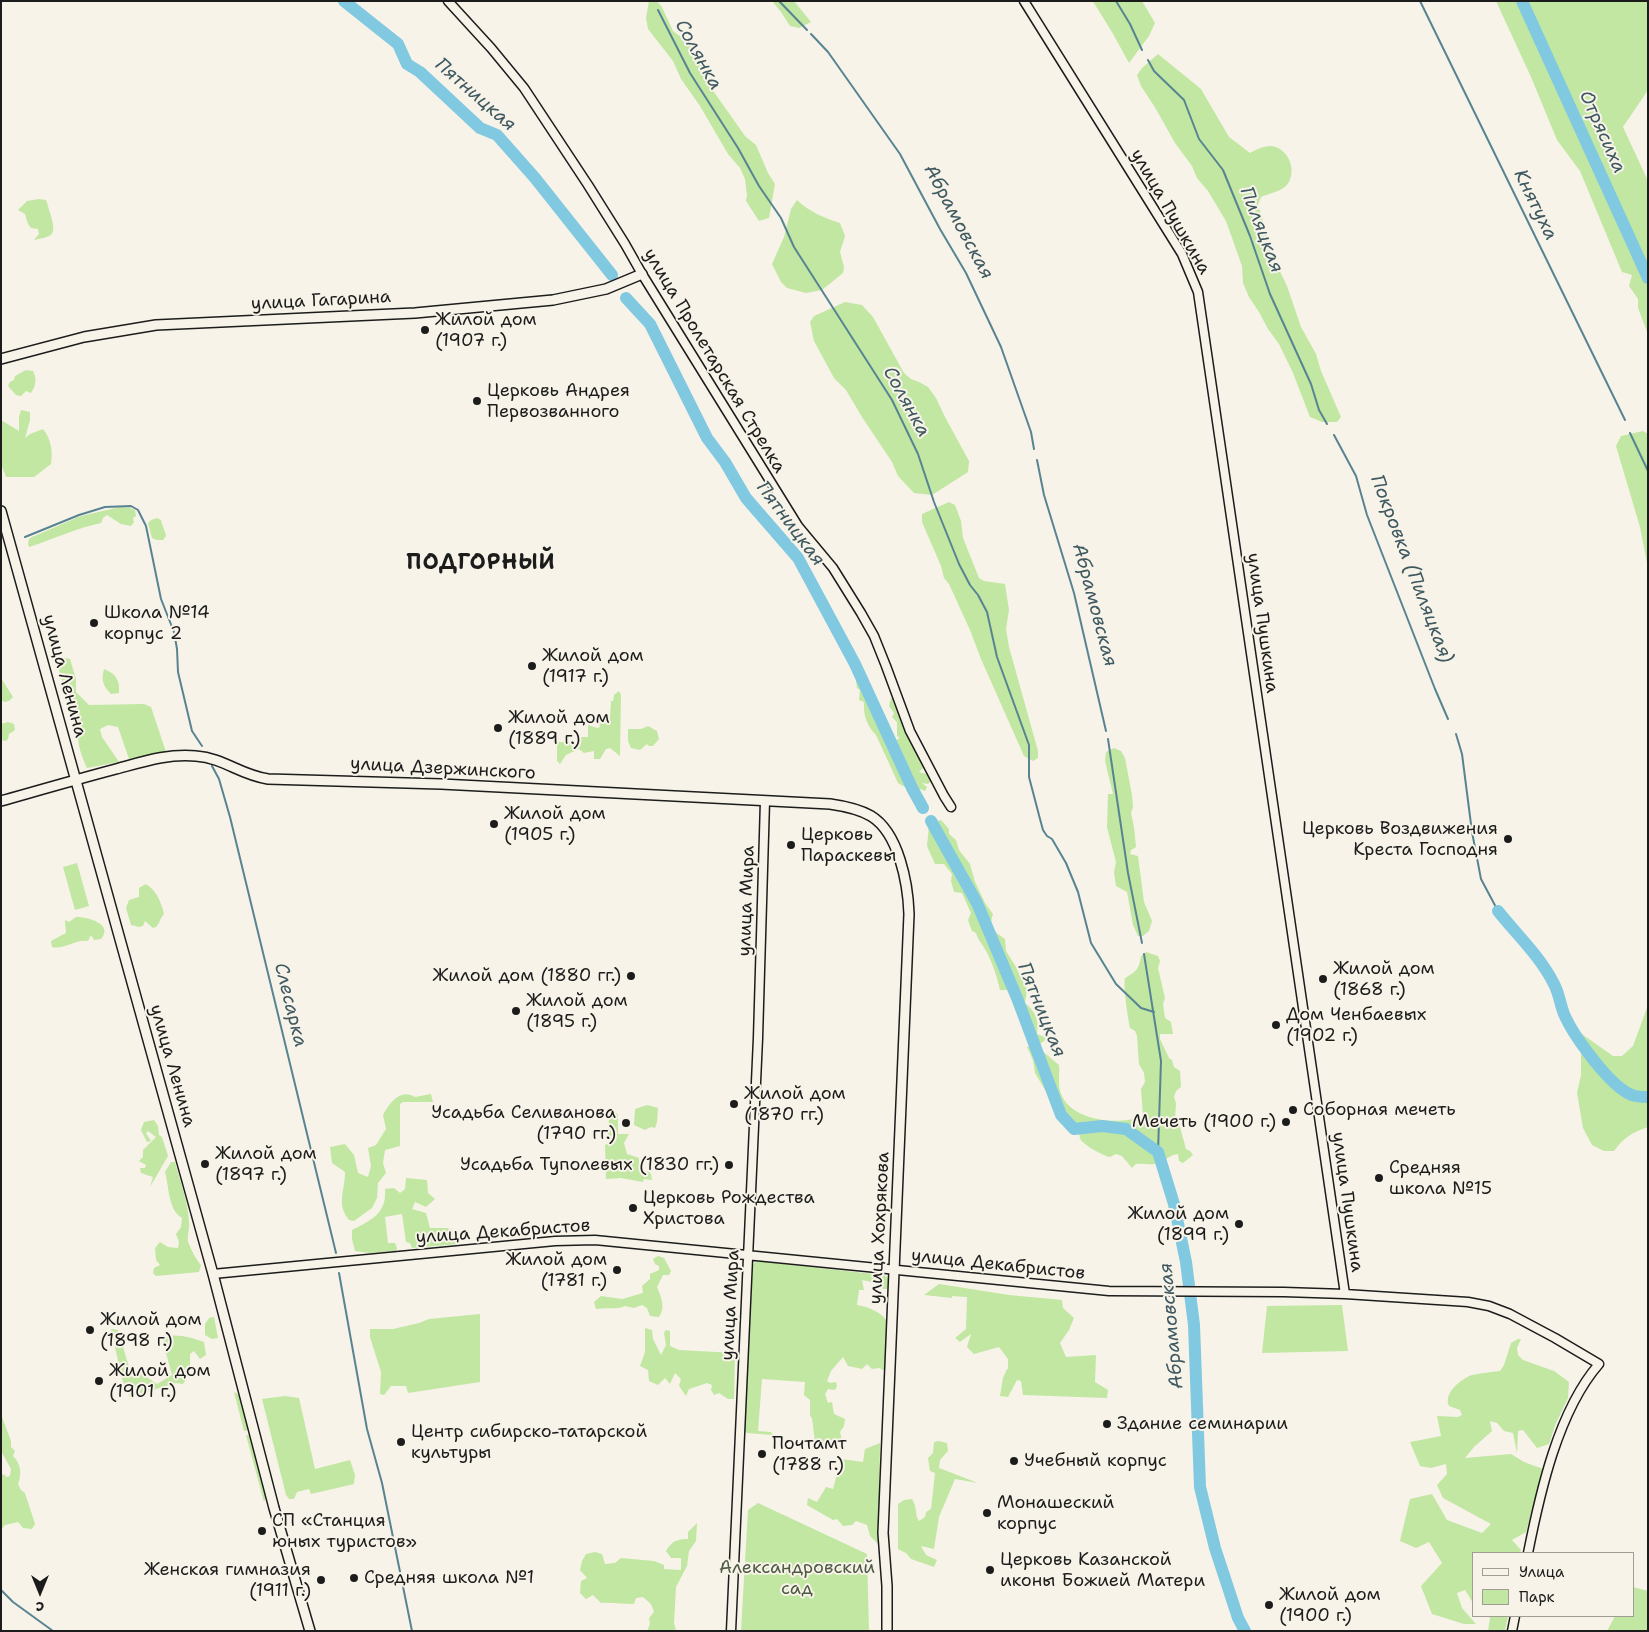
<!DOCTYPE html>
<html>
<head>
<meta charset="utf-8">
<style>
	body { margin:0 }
	#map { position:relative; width:1649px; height:1632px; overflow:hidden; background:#f7f3e8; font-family:"Shantell Sans",sans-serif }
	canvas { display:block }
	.frame { position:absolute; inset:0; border:2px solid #1c1c1c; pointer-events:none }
	.legend { position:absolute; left:1472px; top:1552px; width:162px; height:65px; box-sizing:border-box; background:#f7f3e8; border:1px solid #9f9d96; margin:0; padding:6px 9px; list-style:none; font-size:15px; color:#1c1c1c }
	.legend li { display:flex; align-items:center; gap:10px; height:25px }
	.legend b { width:25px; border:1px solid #9f9d96 }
	.north { position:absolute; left:15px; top:1567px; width:50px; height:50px; -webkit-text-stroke:4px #f7f3e8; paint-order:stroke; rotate:180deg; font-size:14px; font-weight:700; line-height:20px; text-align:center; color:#1c1c1c }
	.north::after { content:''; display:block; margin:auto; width:18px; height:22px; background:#1c1c1c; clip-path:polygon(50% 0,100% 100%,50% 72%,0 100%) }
</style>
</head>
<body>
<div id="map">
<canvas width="1649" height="1632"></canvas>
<div class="frame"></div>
<ul class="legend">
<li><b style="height:6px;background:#f7f3e8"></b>Улица</li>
<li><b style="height:14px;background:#c1e7a2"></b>Парк</li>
</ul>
<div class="north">С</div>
</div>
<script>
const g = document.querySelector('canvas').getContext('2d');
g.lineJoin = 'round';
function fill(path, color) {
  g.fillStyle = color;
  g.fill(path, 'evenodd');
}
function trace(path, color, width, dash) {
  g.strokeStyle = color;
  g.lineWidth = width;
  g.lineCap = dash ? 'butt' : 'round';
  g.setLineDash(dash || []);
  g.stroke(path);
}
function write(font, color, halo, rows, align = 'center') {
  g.font = font + ' "Shantell Sans",sans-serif';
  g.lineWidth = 4;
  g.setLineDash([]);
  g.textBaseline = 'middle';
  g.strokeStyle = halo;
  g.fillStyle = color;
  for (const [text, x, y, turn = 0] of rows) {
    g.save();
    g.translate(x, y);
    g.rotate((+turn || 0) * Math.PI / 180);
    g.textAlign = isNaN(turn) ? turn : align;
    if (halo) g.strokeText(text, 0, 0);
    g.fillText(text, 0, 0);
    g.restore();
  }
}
fill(new Path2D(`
	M649,1H657L662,7L673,31L691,44L707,82L745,136L756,145L768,173L775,184L769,218L759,221L746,201L747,195L745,179L740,168L728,154L700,106L681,79L673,61L648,29L646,18Z
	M772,1H794L811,22L799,28L790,26L781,12Z
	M1090,1H1142L1155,23L1149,36L1129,63L1112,32L1094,3Z
	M1496,1H1648V90L1623,127L1648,181V334L1638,308V299L1629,286L1632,275L1622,272L1580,171L1557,140L1531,77Z
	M1158,54L1201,89L1229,137L1250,153C1258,149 1267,144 1276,147C1291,153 1297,174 1286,186C1281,191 1268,194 1261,197L1258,205L1275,261L1287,286L1301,327L1316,354L1321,371L1341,417L1337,422H1322L1310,417L1293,373L1279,344L1268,329L1259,312L1249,297L1243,283L1242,266L1226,221L1208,191L1197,178L1192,166L1175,143L1156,109L1141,86L1137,75L1142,68Z
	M39,199L46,200C48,205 49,210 51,216C56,235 54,236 34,240L39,234L38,229L31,228L28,224L25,214L18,210L27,201Z
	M797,200C808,211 826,219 840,223L845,236L840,252L844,267L843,273L822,290L806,293L787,288L781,282L772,264L784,237L791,209Z
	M845,302L862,305L873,317L904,373L911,379L919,382L928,387L936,398L945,417L969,461L968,472L932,495L914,493L898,476L892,462L862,417L846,390L834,378L814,341L810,322L814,316Z
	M26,370L33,371C37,379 36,386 31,393L26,391L21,396L16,395L8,386L10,382L14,380L15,376Z
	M21,410L30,412V420L25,438L30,434L43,429C51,439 53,451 51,464L34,477H6L1,464V420L19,431V417Z
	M1643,431L1648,434V568L1640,527L1616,446L1621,436Z
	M949,502L955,505L961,521L963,538L979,578L984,581L1005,584L1009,610L1006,629L1009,647L1038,751V758L1033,761L1024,756L981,659L970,630L949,584L944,578L941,566L922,522V514Z
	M120,507L130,508L135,510L136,516L133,518L134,522L131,526L121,524L107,515L103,518L101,523C76,528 54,539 29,547L28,544L29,539L32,537L81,516Z
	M157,518L161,520C162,526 165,530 166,536L163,540H157L152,538L148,523L151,520Z
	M852,653C868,682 883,710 896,740L900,738L897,736V722L892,717L894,713L889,706L891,698H895L907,729L924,767L919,772L927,774L932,780L928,784L922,783L927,787L925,791L920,789L912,791L898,783L876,735C867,726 863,715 864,702L859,700L860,690L857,688Z
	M60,657L70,659L76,679V692L89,705L144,704L151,707L166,752L129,759L118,727L108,725L100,729L102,737L119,762L87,768C81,755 77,744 78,729L56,662Z
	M104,669C116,674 120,680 119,693L111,694C103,686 101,680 104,669Z
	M1,678L13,697L9,701L4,702L1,699Z
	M619,691L621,695L620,756L610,748L606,749L600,759H594V751L584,753L579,749L566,755L560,764L557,761V742H580V737H588V725L597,728L600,727L598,719L610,718L611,701H613L614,695Z
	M8,722L14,724L15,730L9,734L8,739L6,741L1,740V724Z
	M648,726L657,731L659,739L653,746H649L647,744L640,750L631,748L628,741V729H641Z
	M1114,748L1121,751L1125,758L1132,795L1133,807L1131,813L1134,827L1136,847L1131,850L1130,854L1138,856L1144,902L1152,921L1149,931L1143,936H1138L1133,925L1127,892L1116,886L1114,872L1116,862L1107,827L1108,794H1113L1105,761L1106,752Z
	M941,820L949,829V834L956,840L959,850L970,864L975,882L985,903L993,914C988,929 994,931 1005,939L1006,951L1016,967L1027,990L1025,1003C1036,1012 1039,1020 1037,1034L1045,1037V1040L1040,1044V1049L1059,1065C1060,1076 1057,1086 1062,1096C1073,1121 1120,1126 1143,1116L1141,1089L1145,1082L1144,1073L1139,1064L1137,1036L1135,1031L1130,1028C1128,1017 1123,989 1125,978C1136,972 1139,969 1141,956L1146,952L1158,956L1160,961L1158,968L1165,998L1163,1004L1165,1018L1171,1022L1173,1034H1160V1039L1169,1058L1172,1060L1174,1067L1180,1071L1181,1087L1176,1091L1174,1097L1176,1103L1175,1120L1180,1127L1186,1149L1190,1151L1193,1155L1183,1163L1179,1161L1178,1154C1170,1154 1163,1163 1154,1164C1149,1165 1142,1163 1136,1164L1132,1168L1122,1156L1116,1154L1110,1157C1104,1156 1081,1144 1080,1138C1079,1135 1080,1133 1079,1130C1076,1128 1075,1123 1072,1122L1068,1125L1065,1123L1035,1073L1033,1060L1027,1047L1036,1044L1039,1041L1028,1040C1025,1033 1028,1029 1021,1024V1019L1009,990H1000C996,972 990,955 979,940C976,935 978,933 972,931L968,920L971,913L962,893L954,892L951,881L952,874L944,864H935L927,846L929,826L934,822Z
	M77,863L89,906L75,910L63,867Z
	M146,884C157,891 161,902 164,914C160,918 160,923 156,927L153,928L145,921L143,926L139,927L131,925L126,908L129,900L139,897V888Z
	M76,917C88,917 114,924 101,939L94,940L91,935L88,941C75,939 64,950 52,947L51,941L66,933L65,920L69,922Z
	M1648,1005V1127C1633,1132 1623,1138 1614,1151H1604L1592,1145L1583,1128L1577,1093L1581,1075V1051L1572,1027L1613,1056H1622L1633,1046Z
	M431,1094L433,1102H403L400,1104V1146L385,1150L383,1163L386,1173L378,1183L377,1198L372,1208L354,1221L349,1220C336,1204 345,1191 345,1172L332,1163L330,1147L345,1144L354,1155L358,1173L368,1177L371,1166L368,1148L376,1145L386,1129L383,1115C389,1104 400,1088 415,1097Z
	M647,1105L658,1108L657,1122L655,1128L651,1127L645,1130L634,1125L635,1109Z
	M613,1109L618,1115V1134H629L624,1143L627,1154L639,1158V1170L644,1173L648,1171L651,1174L652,1180L644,1179L643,1182L621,1178L606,1179L605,1145L611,1142L608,1139L609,1115Z
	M154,1120L158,1126L159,1135L162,1137L168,1156L150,1187L153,1177L141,1173L140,1168H145L146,1165L139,1161L143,1157V1150L156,1137L148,1131L146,1133L151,1141L147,1142L141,1130L144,1122Z
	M171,1162H175C180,1181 188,1202 189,1222C190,1228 187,1235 188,1242C190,1247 197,1262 201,1265L199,1272L156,1276L153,1273L154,1268L160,1265L156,1260L155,1248L160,1242L168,1247L178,1248L179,1242L176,1234L181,1227L182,1218C168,1210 169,1186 165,1172Z
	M406,1178L427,1180L428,1193L435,1199L426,1207L415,1202L412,1209L426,1213L430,1228H447L455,1231L458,1244L412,1248L410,1243L406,1242L402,1214L385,1217L388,1243H395L397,1248L396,1251L370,1253L355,1251L352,1239V1230C371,1220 387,1214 385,1189L394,1188L400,1193L405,1189Z
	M658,1256L664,1258L671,1271L669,1275H663L657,1287C661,1297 666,1307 659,1317L650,1316L647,1308L642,1305L634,1308L625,1306C617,1310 606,1307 596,1309L594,1302L601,1296L622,1299L643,1293L642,1286L650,1279V1274L659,1270V1266L655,1264L653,1259Z
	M756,1261L883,1275C890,1277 890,1282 890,1289H883L881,1284L862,1280L864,1290H859L857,1305C869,1307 882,1312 888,1323L886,1371L879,1368L872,1369L867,1364L862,1369L848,1366L843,1357L831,1371L827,1381L830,1383L836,1382L837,1386L835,1390L828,1389L825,1394L828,1403L832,1402L834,1414L845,1419L844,1426L840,1432L843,1444H820L815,1442L812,1418L810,1416V1400L804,1395L805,1382L762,1379L758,1431L771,1432L773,1435L747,1433L743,1431L752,1266Z
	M939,1284L1009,1295L1062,1300L1063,1308L1074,1318L1069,1330L1060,1343L1066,1357L1096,1355L1095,1382L1108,1390L1107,1398L1023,1395L1021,1381L1017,1380L1008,1397L1000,1396L1003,1378L1007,1369H1008V1359L999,1347L974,1354L967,1347L971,1334L960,1342L955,1338L966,1329L967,1297L952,1296V1298L924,1295Z
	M1342,1305L1348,1351L1262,1353L1267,1306Z
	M480,1314V1382L408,1393L406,1386H391L384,1395L380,1394L381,1372L370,1337V1329H393L419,1323L429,1319Z
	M214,1317L218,1338L212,1339L205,1335V1324L209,1318Z
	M645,1328L652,1330L653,1339L661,1355L666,1345L664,1333L666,1330L670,1331V1346L679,1350L735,1353L734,1399H728L719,1393L714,1395L711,1390L712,1385L707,1383L689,1389L686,1396L679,1386L681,1379L675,1373L670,1384L665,1378L658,1385L649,1381L648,1370L640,1366L645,1352Z
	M111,1329L118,1330L131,1374L139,1372L157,1384L172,1375L163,1342L168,1336C180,1334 193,1338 204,1342L206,1355L200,1359L194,1351L190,1354V1374L183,1384L176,1383L143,1393V1397L140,1398L136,1394L132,1399L130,1398L122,1379Z
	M1518,1339H1521L1517,1348L1518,1355L1523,1360L1554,1371L1569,1382L1568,1398L1556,1423L1549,1444L1537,1448L1523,1430L1518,1431L1517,1453L1513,1433L1504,1431L1497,1423L1490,1421L1492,1431L1474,1447L1465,1458L1511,1454L1524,1462L1543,1469L1526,1532L1512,1540L1521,1550L1520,1553H1473V1603L1465,1590L1457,1593L1462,1608L1476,1624H1464L1432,1614L1421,1586L1442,1563L1429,1542L1416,1548L1400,1541L1410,1499L1432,1494L1447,1520L1482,1533L1491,1524L1443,1498L1437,1485L1447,1474L1446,1464L1431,1468L1420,1466L1410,1442L1441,1436L1437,1416L1458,1417L1462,1415L1460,1410L1449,1406C1443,1393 1461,1379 1472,1375C1481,1373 1491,1372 1500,1371L1504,1365L1511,1343Z
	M234,1392L239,1395L248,1430L244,1431Z
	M285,1396L299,1398L315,1469L350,1460L355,1475L354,1484L311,1494L309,1489L297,1492L294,1499H289L286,1495L262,1399Z
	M1,1414L11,1441V1447L15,1451L13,1456C21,1464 22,1474 18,1484L21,1490L25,1493L35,1524L32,1529L23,1528L18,1522L5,1525L1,1530V1474L5,1475L6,1477L10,1476L11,1469L1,1451Z
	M246,1435H249L266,1497L264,1502Z
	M939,1441L947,1443L948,1451L940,1460L939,1468L978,1483L955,1479L939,1517L934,1549L921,1546L926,1555L937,1560L934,1567L911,1559L906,1553L898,1549V1504L904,1500L912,1499C918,1508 914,1514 919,1521L925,1517L926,1512L931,1509L935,1473L930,1471L928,1458L933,1453L934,1442Z
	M880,1443L878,1544L870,1536L867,1525L856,1521L852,1525L843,1526L837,1519L833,1520L807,1505L808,1498L817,1502L826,1487L833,1489L841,1459L863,1462L865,1449Z
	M758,1503L867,1554L869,1631H741L748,1510Z
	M697,1523L696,1541L689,1551L687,1566L676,1587L674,1623L676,1631H647L650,1624L649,1618L654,1612L651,1604L643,1597L636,1598L634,1604C623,1604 612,1602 601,1603L593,1595L586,1599L580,1593L581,1581L587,1578L580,1570L582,1561L586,1554L595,1552L602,1554L605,1564L615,1563L621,1558L654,1561L664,1565V1569L681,1570V1558H671L666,1551C672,1541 677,1539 688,1539V1532Z
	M1633,1587L1648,1591V1631H1607L1615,1616H1633Z
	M1488,1616H1508L1505,1631H1488L1490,1618Z`), '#c1e7a2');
trace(new Path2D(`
	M779,1L807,30
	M1116,1L1130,24L1142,50
	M1420,1L1625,420
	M658,10L690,73L738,148L759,186L781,218L794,247L892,400L918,454L934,502L959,564L970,585L978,595L987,612L997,657L1029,745V777L1040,819L1043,830L1047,836L1052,839L1066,863L1078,892L1091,943L1116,984L1141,1008L1154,1012
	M811,34L828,52L900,154L940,229L966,273L1001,347L1031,432L1034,449
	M1148,60L1154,71L1184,100L1199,139L1223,170L1250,236L1270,294L1311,384L1319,410L1327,424
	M1630,433L1648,471
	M1334,435L1356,476L1367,515L1435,689L1448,719
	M1037,460L1044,495L1074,593L1106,731
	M25,537L79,515L105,507L131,506L138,510L146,526L161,599L174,632L177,649L178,672L192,731L202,746
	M1456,734L1462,754L1472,832L1481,879L1498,911
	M1108,739L1128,873L1142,943
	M212,766L219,779L230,817L336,1253
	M1144,954L1161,1061L1158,1152
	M339,1273L367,1429L382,1483L412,1631
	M1,1590L13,1602L53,1631`), '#588492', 2);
trace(new Path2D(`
	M344,1L398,44L407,64L420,72L480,128L497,135L535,178L612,275
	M1522,1L1648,278
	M626,298L650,324L707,438L725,462L746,498L798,558L855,664L912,788L923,808
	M931,821L977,903L1017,998L1061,1115L1074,1129L1102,1126L1126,1129L1158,1152L1174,1204L1186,1262L1194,1325L1200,1487L1215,1548L1238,1618L1245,1631
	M1498,911C1517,935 1540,956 1554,984C1559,993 1560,1004 1564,1014C1573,1035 1610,1087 1632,1095C1637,1097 1643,1097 1648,1097`), '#80c9e1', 12);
const tertiary = new Path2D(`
	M448,1L491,48L524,88L588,185L625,244L642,274L798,526L833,568L861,613L874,636L886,666L910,731L944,796L951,807
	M1024,1L1182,254L1198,292L1345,1294
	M213,1274L555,1241L595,1240L1109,1291L1284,1292L1345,1294L1468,1302L1489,1306L1510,1314L1555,1338L1599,1364C1558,1411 1540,1493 1528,1553
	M731,1631L758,1038L765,801
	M1512,1631L1515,1616`);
const secondary = new Path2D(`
	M1,359L84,337L156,325L415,313L553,300L606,289L642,274
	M1,511L213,1274L274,1508L310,1631
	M1,801C40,790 78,779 116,769C142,762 169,753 196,756C224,758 240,775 268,779L441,784L830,804C844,806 859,809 871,816C899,833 908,884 909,914L883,1533L887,1586V1631`);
trace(tertiary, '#1c1c1c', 11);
trace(secondary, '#1c1c1c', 12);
trace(tertiary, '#f7f3e8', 8);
trace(secondary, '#f7f3e8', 9);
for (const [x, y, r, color] of [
	[425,330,5,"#1c1c1c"],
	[477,401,5,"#1c1c1c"],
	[94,623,5,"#1c1c1c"],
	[532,666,5,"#1c1c1c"],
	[498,728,5,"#1c1c1c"],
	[494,824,5,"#1c1c1c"],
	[1508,839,5,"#1c1c1c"],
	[791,845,5,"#1c1c1c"],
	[631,976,5,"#1c1c1c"],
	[1323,979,5,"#1c1c1c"],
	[516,1011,5,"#1c1c1c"],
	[1276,1025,5,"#1c1c1c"],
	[734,1104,5,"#1c1c1c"],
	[1293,1110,5,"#1c1c1c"],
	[1286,1122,5,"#1c1c1c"],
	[626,1123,5,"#1c1c1c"],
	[205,1164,5,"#1c1c1c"],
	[729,1165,5,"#1c1c1c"],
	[1379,1178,5,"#1c1c1c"],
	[633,1208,5,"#1c1c1c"],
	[1239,1224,5,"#1c1c1c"],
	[617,1270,5,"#1c1c1c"],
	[90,1330,5,"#1c1c1c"],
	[99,1381,5,"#1c1c1c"],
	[1107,1424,5,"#1c1c1c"],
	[401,1442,5,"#1c1c1c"],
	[762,1454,5,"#1c1c1c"],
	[1014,1461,5,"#1c1c1c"],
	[987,1513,5,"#1c1c1c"],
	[262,1531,5,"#1c1c1c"],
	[990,1570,5,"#1c1c1c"],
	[354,1578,5,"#1c1c1c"],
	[321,1580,5,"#1c1c1c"],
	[1269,1605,5,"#1c1c1c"]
]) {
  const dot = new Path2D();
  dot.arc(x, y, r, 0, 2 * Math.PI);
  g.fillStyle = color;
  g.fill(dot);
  trace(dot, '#f7f3e8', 2);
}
write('18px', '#1c1c1c', '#f7f3e8', [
	["улица Пушкина",1170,212,60],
	["улица Гагарина",321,301,-3],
	["улица Пролетарская Стрелка",714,361,59],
	["улица Пушкина",1262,623,82],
	["улица Ленина",64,676,75],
	["улица Дзержинского",443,769,3],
	["улица Мира",747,901,-88],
	["улица Ленина",172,1066,74],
	["улица Пушкина",1347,1202,82],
	["улица Хохрякова",880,1228,-87],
	["улица Декабристов",503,1232,-4],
	["улица Декабристов",998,1265,6],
	["улица Мира",731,1305,-87]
]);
write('18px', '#1c1c1c', '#f7f3e8', [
	["Жилой дом",435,320],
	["(1907 г.)",435,341],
	["Церковь Андрея",487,391],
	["Первозванного",487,412],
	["Школа №14",104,613],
	["корпус 2",104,634],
	["Жилой дом",542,656],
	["(1917 г.)",542,677],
	["Жилой дом",508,718],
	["(1889 г.)",508,739],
	["Жилой дом",504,814],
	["(1905 г.)",504,835],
	["Церковь Воздвижения",1498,829,"right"],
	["Креста Господня",1498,850,"right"],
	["Церковь",801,835],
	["Параскевы",801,856],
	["Жилой дом",1333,969],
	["(1868 г.)",1333,990],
	["Жилой дом (1880 гг.)",621,976,"right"],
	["Жилой дом",526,1001],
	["(1895 г.)",526,1022],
	["Дом Ченбаевых",1286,1015],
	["(1902 г.)",1286,1036],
	["Жилой дом",744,1094],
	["(1870 гг.)",744,1115],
	["Соборная мечеть",1303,1110],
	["Усадьба Селиванова",616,1113,"right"],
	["(1790 гг.)",616,1134,"right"],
	["Мечеть (1900 г.)",1276,1122,"right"],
	["Жилой дом",215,1154],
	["(1897 г.)",215,1175],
	["Усадьба Туполевых (1830 гг.)",719,1165,"right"],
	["Средняя",1389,1168],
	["школа №15",1389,1189],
	["Церковь Рождества",643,1198],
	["Христова",643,1219],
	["Жилой дом",1229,1214,"right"],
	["(1899 г.)",1229,1235,"right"],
	["Жилой дом",607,1260,"right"],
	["(1781 г.)",607,1281,"right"],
	["Жилой дом",100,1320],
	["(1898 г.)",100,1341],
	["Жилой дом",109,1371],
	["(1901 г.)",109,1392],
	["Здание семинарии",1117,1424],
	["Центр сибирско-татарской",411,1432],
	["культуры",411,1453],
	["Почтамт",772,1444],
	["(1788 г.)",772,1465],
	["Учебный корпус",1024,1461],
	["Монашеский",997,1503],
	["корпус",997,1524],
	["СП «Станция",272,1521],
	["юных туристов»",272,1542],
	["Церковь Казанской",1000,1560],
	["иконы Божией Матери",1000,1581],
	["Женская гимназия",311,1570,"right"],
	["(1911 г.)",311,1591,"right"],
	["Средняя школа №1",364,1578],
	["Жилой дом",1279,1595],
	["(1900 г.)",1279,1616]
], 'left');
write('18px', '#4e5944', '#f7f3e8', [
	["Александровский",797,1568],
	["сад",797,1589]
]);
write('italic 19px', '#3f5961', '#f7f3e8', [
	["Солянка",698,55,61],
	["Пятницкая",475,95,41],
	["Отрясиха",1602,132,66],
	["Княтуха",1535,205,64],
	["Абрамовская",958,222,62],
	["Пиляцкая",1261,230,69],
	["Солянка",906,402,61],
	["Пятницкая",790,524,53],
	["Покровка (Пиляцкая)",1411,569,69],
	["Абрамовская",1094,605,75],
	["Слесарка",290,1005,76],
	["Пятницкая",1041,1010,68],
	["Абрамовская",1172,1326,-95]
]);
g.letterSpacing = '1px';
write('bold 22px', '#1c1c1c', '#f7f3e8', [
	["ПОДГОРНЫЙ",481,563]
]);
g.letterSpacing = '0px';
</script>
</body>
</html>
